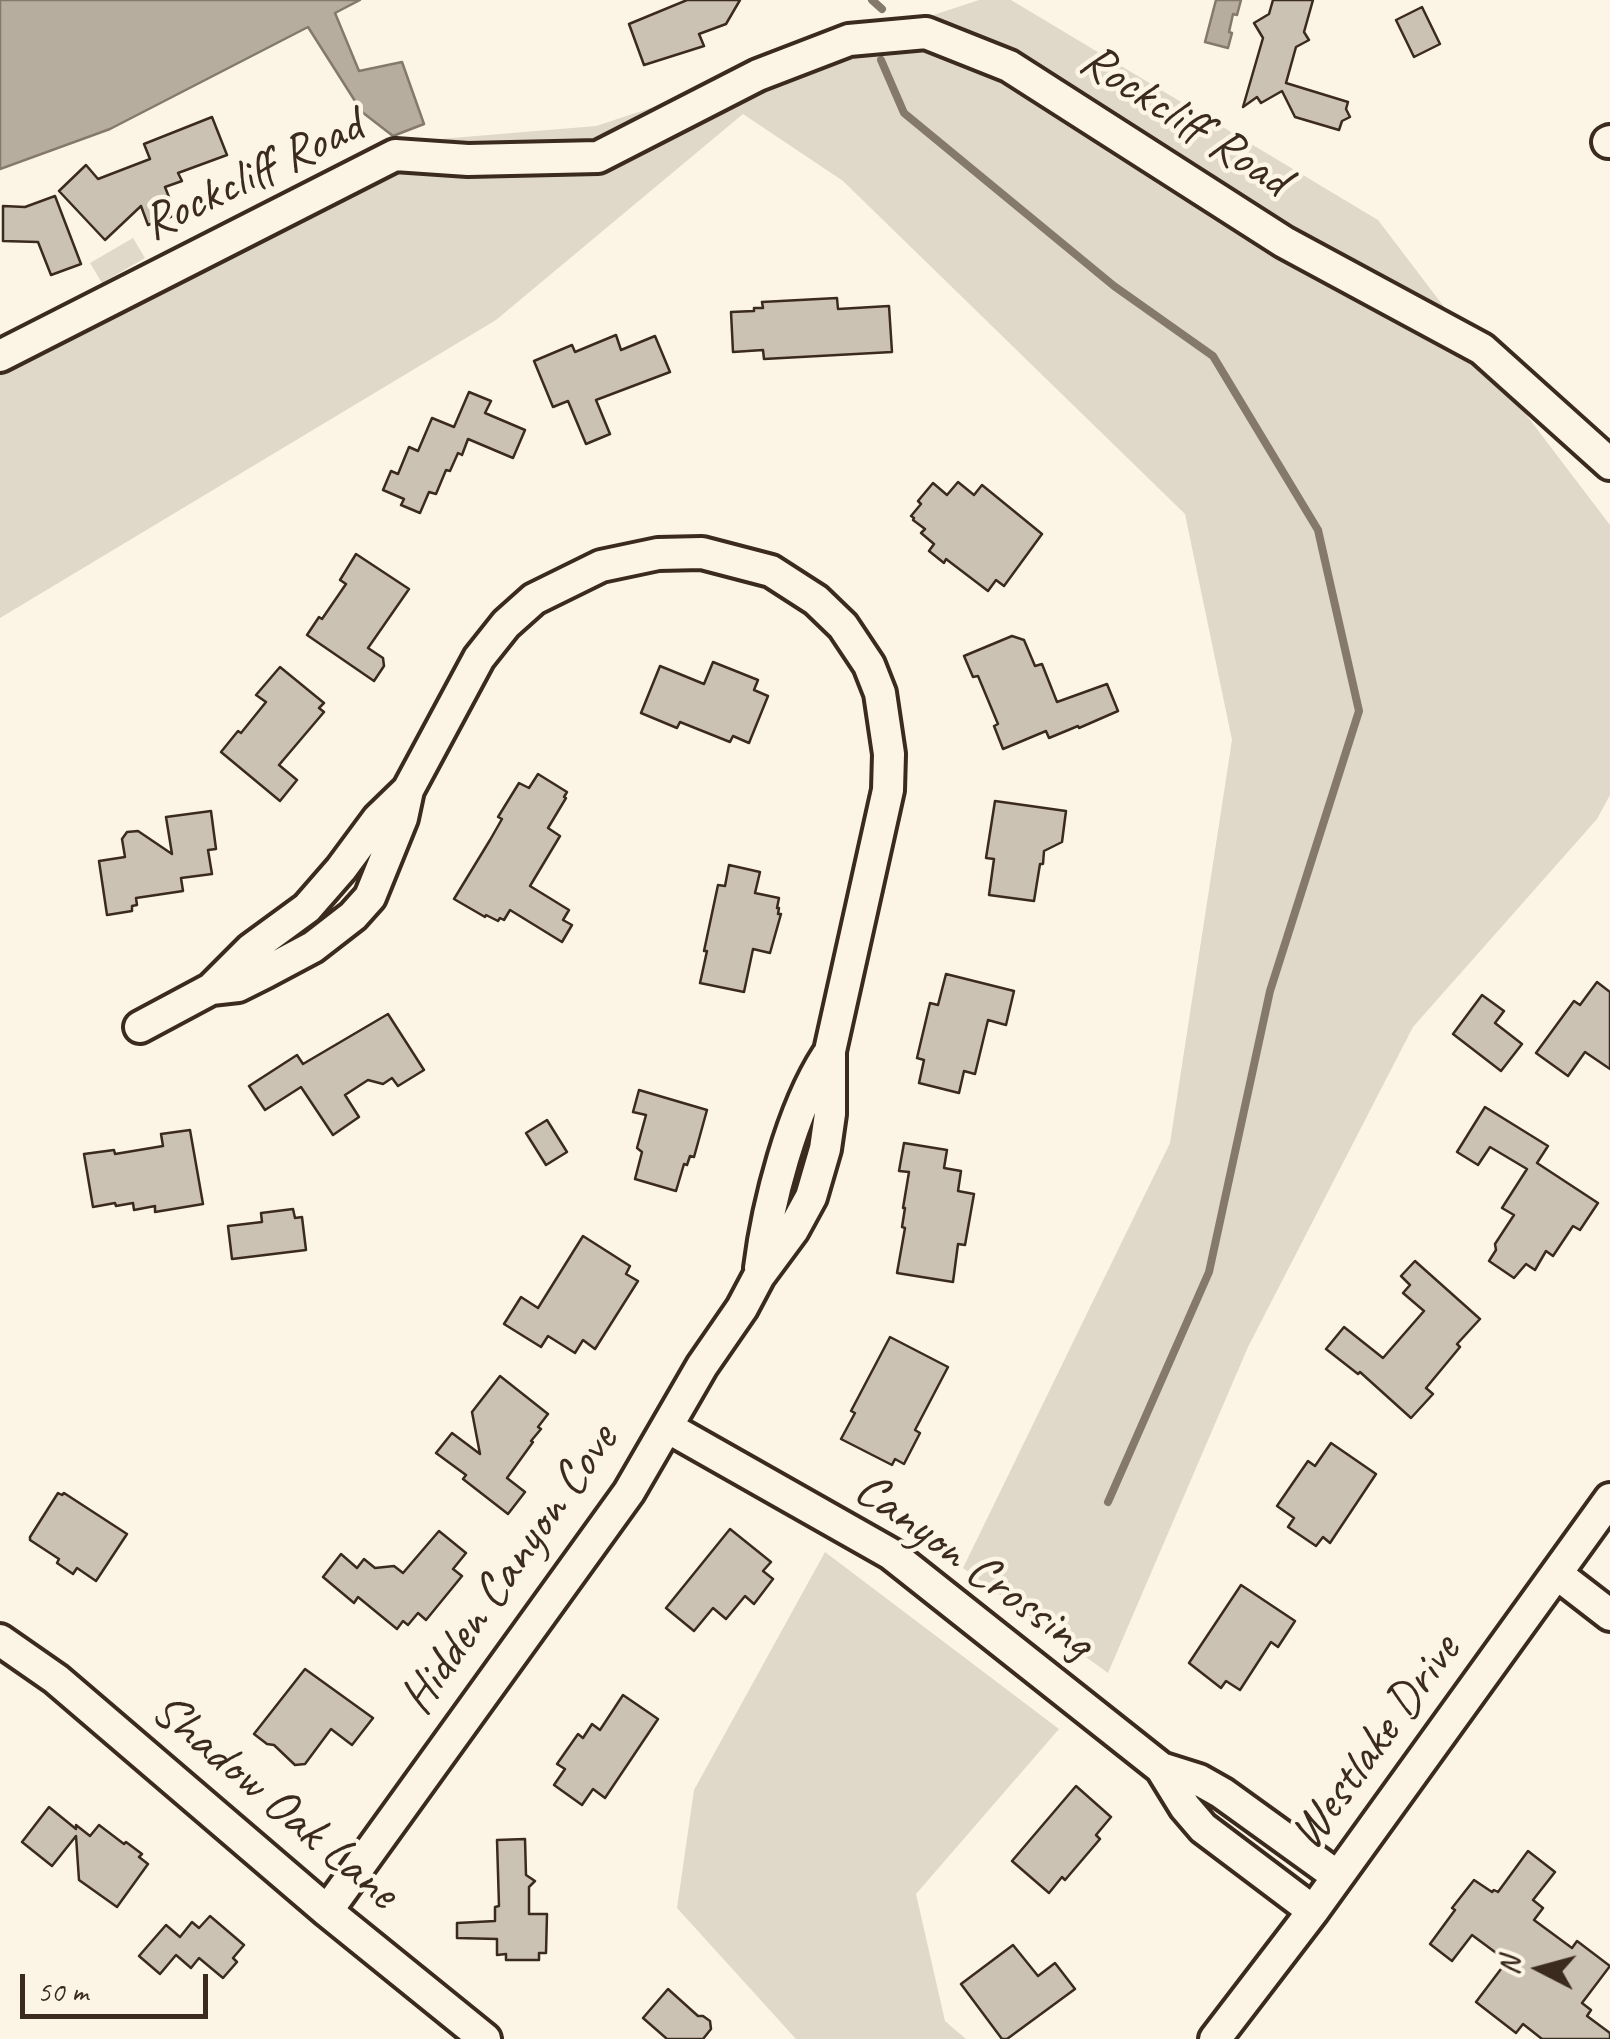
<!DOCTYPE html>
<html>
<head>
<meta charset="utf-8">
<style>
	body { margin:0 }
	#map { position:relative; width:1610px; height:2039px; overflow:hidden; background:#fcf5e5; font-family:Caveat,sans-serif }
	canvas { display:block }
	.north { position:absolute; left:1490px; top:1919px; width:100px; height:100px; -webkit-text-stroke:8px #fcf5e5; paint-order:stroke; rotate:276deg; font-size:28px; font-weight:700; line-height:40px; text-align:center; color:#3b2a1e }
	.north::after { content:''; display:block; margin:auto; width:35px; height:45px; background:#3b2a1e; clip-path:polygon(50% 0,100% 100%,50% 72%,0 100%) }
	.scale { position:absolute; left:20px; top:1974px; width:188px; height:45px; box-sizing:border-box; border:5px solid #3b2a1e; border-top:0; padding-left:12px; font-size:30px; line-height:35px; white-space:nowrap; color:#3b2a1e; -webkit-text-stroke:8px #fcf5e5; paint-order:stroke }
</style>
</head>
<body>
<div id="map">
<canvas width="1610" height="2039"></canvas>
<div class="north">N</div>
<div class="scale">50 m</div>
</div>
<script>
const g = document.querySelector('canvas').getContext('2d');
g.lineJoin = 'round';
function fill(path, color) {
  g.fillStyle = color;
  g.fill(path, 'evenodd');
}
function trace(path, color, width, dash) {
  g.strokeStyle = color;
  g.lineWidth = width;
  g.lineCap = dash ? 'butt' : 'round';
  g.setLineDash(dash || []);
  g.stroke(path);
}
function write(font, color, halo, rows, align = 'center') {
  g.font = font + ' Caveat,sans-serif';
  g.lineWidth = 9;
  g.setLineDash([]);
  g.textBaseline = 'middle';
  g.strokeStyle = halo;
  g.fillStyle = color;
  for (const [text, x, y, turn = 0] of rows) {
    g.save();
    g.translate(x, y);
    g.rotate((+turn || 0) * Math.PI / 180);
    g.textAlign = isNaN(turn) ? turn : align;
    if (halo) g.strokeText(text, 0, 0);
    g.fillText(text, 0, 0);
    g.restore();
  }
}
fill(new Path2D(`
	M979,0H1011L1378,220L1610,525V795L1597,819L1413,1027L1248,1347L1108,1673L963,1568L1170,1143L1232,740L1185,514L843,181L743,114L496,320L0,618V347L404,142L596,126Z
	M133,238L145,258L102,283L90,263Z
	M825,1552L1059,1729L916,1894L945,2021L966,2039H796L677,1908L694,1790Z`), '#e0d8c8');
const water = new Path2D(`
	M0,0H360L335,13L359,71L402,62L424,124L393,136L362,112L308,27L110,129L0,169Z
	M1216,0H1241L1237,15L1233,14L1229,32L1232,33L1228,48L1205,42Z`);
fill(water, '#b7ad9e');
trace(water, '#85796b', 2.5);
trace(new Path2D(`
	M872,0L882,9
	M881,60L904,113L1114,286L1213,356L1318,530L1359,711L1270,991L1209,1272L1108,1502`), '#85796b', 8);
const building = new Path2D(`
	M687,0H740L726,24L699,34L704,46L644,65L629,24Z
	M1273,0H1313L1304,32L1309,40L1296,47L1286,83L1348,102L1346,109L1350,117L1342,121L1339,130L1295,117L1282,91L1261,103L1257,97L1243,107L1263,38L1254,23L1269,14Z
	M1422,7L1440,44L1414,57L1396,20Z
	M212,117L227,155L178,173L182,181L165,187L176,215L148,225L141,206L105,240L59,191L86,165L98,179L150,159L144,144Z
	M55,196L81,264L51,275L38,242L3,241V206L25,207Z
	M837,298L838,309L889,306L892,352L764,359L763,350L733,352L731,312L754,311V308H763L762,302Z
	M616,335L621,350L655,336L670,372L596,400L610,434L586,444L568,401L553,407L534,361L572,345L575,352Z
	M469,392L491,401L485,413L525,430L513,458L468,439L462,455L458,453L450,471L446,470L436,494L429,492L420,513L401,505L404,499L383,490L391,471L398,474L409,447L418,451L432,418L454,427Z
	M958,482L974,495L982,485L1042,534L1004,586L996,580L988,591L946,559L944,563L929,551L934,544L921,533L925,529L913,520L914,518L911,516L921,504L918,501L933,483L947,495Z
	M356,554L409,589L368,648L383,658L384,666L374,681L307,635L319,617L322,619L346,584L340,580Z
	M1012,636L1024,640L1035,666L1042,664L1057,702L1107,684L1118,711L1079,728L1078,726L1049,738L1046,731L1003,749L994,726L998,724L978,676L973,677L964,656Z
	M713,662L758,680L754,690L768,696L749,743L733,736L730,742L680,722L677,728L641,713L660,666L704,684Z
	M280,667L324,703L319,708L324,712L279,765L297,780L280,801L221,752L238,731L241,733L266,702L256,695Z
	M538,774L567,792L564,797L566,798L548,828L560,836L530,886L569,910L563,920L572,925L562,942L510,910L504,920L500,918L498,921L486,915L485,917L454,899L490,840L502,819L498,817L519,783L529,788Z
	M995,801L1066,811L1062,842L1044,851L1043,864H1040L1034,901L989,895L994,859L986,858Z
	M211,811L216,849L208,850L212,874L181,878L183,891L136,898L137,905L132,906V911L107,915L99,861L125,857L122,839L127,832L138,831L172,854L166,817Z
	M729,865L760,872L755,893L779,898L777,908H779L778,914H781L770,953L753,949L744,992L700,983L707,951H704L718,885L725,886Z
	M946,974L1014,991L1006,1025L988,1020L975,1074L964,1071L959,1093L919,1083L924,1060L917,1058L930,1003L938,1005Z
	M1597,982L1610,992V1069L1585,1052L1568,1076L1536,1053L1574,1001L1580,1005Z
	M1482,995L1504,1011L1495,1023L1522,1044L1501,1071L1453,1034Z
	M388,1014L424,1070L398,1086L392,1078L383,1084L368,1080L345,1095L359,1117L333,1135L301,1087L265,1110L249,1086L297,1055L303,1064Z
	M639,1090L707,1110L694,1157L690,1156L687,1165L684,1164L676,1191L635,1179L642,1152L637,1148L646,1115L633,1112Z
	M1485,1107L1548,1146L1537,1163L1598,1203L1580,1230L1573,1226L1553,1256L1546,1251L1535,1270L1526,1264L1514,1278L1489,1261L1496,1250L1495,1244L1514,1215L1502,1208L1527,1169L1490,1147L1478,1165L1457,1152Z
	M547,1120L567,1152L546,1165L526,1133Z
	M190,1130L203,1204L155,1212V1206L134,1210L133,1203L116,1206L115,1203L93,1207L84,1154L114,1150L115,1154L163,1146L161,1134Z
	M904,1143L947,1150L944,1168L961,1171L958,1191L974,1194L965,1245L958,1244L953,1282L897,1273L905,1228L902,1227L905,1208H903L909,1172L899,1171Z
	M293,1209L295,1218L302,1217L306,1250L232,1259L228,1226L262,1222L261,1213Z
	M583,1236L630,1266L626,1274L638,1281L595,1349L583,1340L575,1353L548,1336L541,1347L504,1324L521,1297L538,1308Z
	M1415,1261L1480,1319L1457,1344L1460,1347L1426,1388L1433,1394L1411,1418L1360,1372L1358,1374L1326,1349L1344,1327L1383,1358L1424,1311L1403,1293L1410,1285L1401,1276Z
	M890,1337L948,1367L915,1430L920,1433L904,1464L895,1459L892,1465L841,1439L855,1413L851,1411Z
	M500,1376L548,1414L538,1427L541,1429L531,1441L533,1442L507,1478L525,1492L508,1514L463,1479L466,1475L436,1453L452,1433L480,1454L472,1412Z
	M1331,1443L1376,1474L1330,1543L1323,1537L1316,1546L1288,1527L1294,1518L1277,1506L1308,1461L1315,1466Z
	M58,1493L62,1495L64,1493L127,1534L96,1581L77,1568L73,1574L57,1563L59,1559L30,1540V1537Z
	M730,1529L771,1562L763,1571L773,1579L754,1604L745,1596L726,1619L713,1608L694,1631L666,1608Z
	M439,1531L466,1553L453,1569L462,1576L426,1620L418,1613L408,1625L403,1621L397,1629L358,1597L354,1603L323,1577L341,1554L357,1568L364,1559L375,1568L394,1566L403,1573Z
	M1241,1585L1295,1621L1278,1647L1271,1642L1240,1690L1226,1681L1221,1688L1189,1663Z
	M305,1669L373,1718L352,1745L331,1729L305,1764L295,1765L274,1745L267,1744L254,1734Z
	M623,1695L658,1719L605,1798L593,1789L582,1805L554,1785L565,1769L557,1764L578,1734L583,1738L592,1724L600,1730Z
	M1076,1786L1111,1817L1096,1835L1100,1839L1065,1880L1062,1877L1049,1893L1012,1861Z
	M49,1807L76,1829V1825L90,1836L99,1825L124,1844L126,1842L142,1854L139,1857L148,1864L117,1907L79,1880L76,1836L52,1866L22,1842Z
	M525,1839L526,1875L535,1881L529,1887V1914H547L546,1953H539V1960H506V1954L497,1955V1939L457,1938V1923L495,1921V1907L499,1906L497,1840Z
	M1528,1851L1555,1872L1533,1900L1543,1908L1534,1920L1572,1948L1577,1941L1610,1966L1582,2003L1591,2010L1587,2016L1610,2033V2039H1542L1523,2024L1516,2033L1476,2002L1507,1961L1472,1935L1452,1961L1430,1944L1455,1910L1452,1908L1474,1880L1492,1892L1494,1890L1498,1892Z
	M210,1916L244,1945L233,1958L237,1962L223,1978L199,1958L191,1968L176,1955L160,1974L139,1956L166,1925L180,1937L192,1922L199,1928Z
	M1013,1945L1038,1976L1055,1963L1075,1989L1007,2039H1002L961,1984Z
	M668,1989L698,2016H703L710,2021L711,2029L703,2039H667L643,2018Z`);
fill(building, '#ccc2b3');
trace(building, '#3b2a1e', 2.5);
const minor = new Path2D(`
	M1608,142L1610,141
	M0,356L395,155L468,160L598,157L758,75L849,40L926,33L1009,66L1284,242L1482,349L1610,464
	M211,989L238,986L266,972L313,947L353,916L370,897L402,818L408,790L479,658L506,624L534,599L601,566L658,554L702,553L771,571L816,600L843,626L869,665L880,693L889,754L888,790L830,1051V1114L825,1149L811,1197L793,1230L759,1276L742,1308L702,1366L629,1492L327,1911
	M140,1027L211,989L251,949L307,908L341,869L378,819L408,790
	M760,1268C768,1204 792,1110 827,1056
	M667,1427L891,1554L1161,1768L1199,1780L1222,1793L1337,1876
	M1557,1574L1610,1615
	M0,1640L56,1679L327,1911L485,2039
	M1161,1768L1185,1807L1203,1828L1313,1911
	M1215,2039L1313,1911L1610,1499`);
trace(minor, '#3b2a1e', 38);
trace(minor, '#fcf5e5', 30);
write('50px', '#3b2a1e', '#fcf5e5', [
	["Rockcliff Road",1184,121,33],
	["Rockcliff Road",253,176,-26],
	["Canyon Crossing",973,1567,36],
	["Hidden Canyon Cove",510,1570,-55],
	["Westlake Drive",1376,1743,-54],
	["Shadow Oak Lane",274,1802,40]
]);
</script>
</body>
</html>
